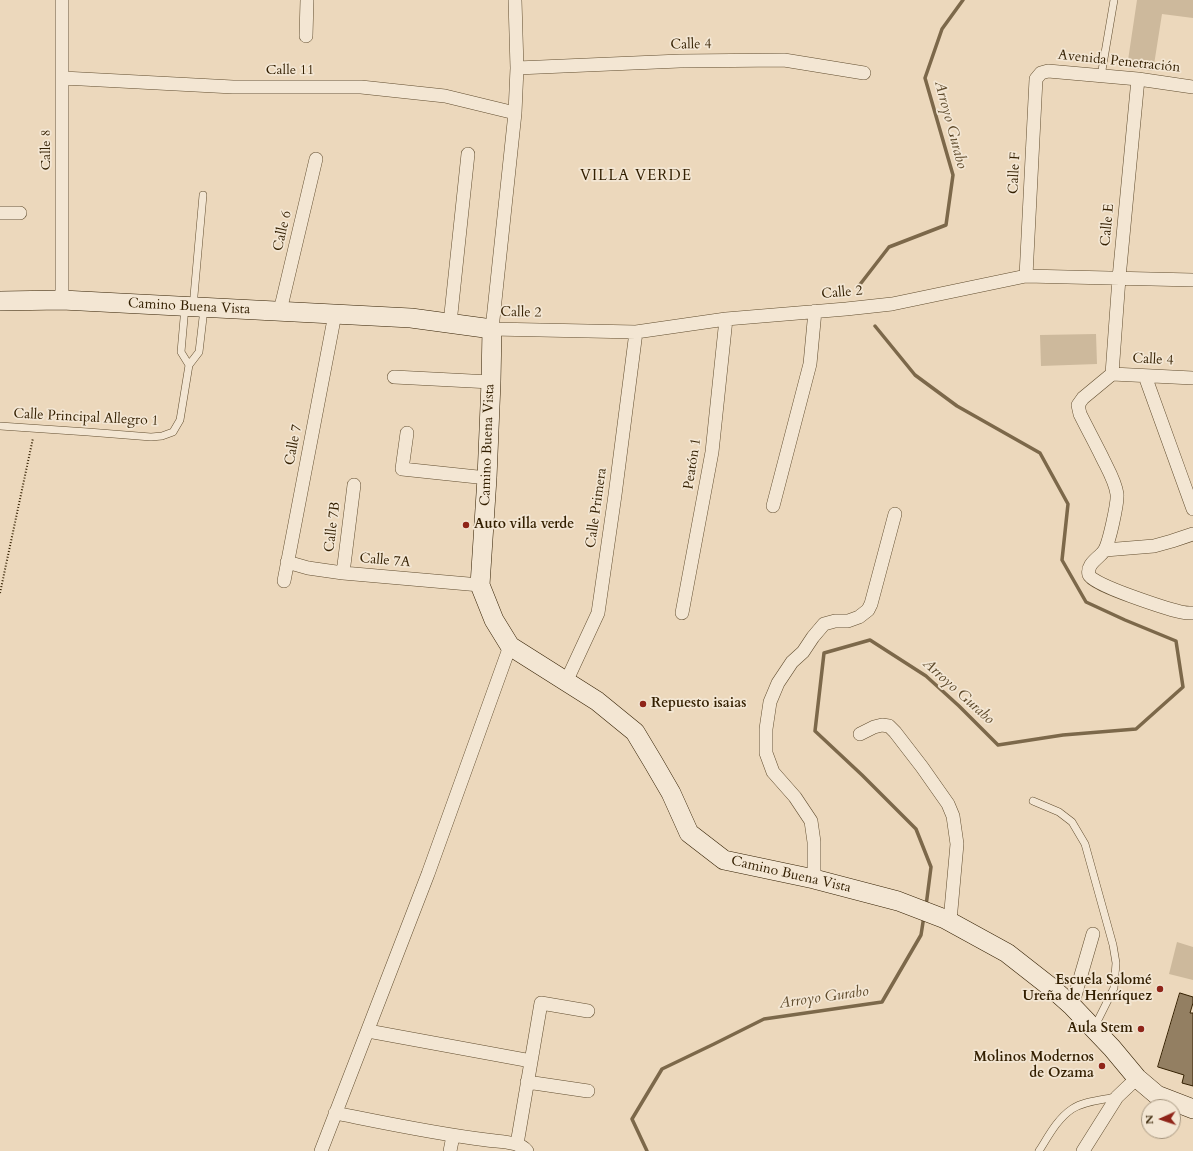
<!DOCTYPE html>
<html>
<head>
<meta charset="utf-8">
<style>
	body { margin:0 }
	#map { position:relative; width:1193px; height:1151px; overflow:hidden; background:#ecd8bc; font-family:Cardo,serif }
	canvas { display:block }
	.north { position:absolute; left:1141px; top:1099px; width:40px; height:40px; box-sizing:border-box; background:#f3e6d3; border:1px solid #a6967f; border-radius:50%; rotate:267deg; font-size:11px; font-weight:700; line-height:16px; text-align:center; color:#331f00 }
	.north::after { content:''; display:block; margin:auto; width:14px; height:18px; background:#8f2418; clip-path:polygon(50% 0,100% 100%,50% 72%,0 100%) }
</style>
</head>
<body>
<div id="map">
<canvas width="1193" height="1151"></canvas>
<div class="north">N</div>
</div>
<script>
const g = document.querySelector('canvas').getContext('2d');
g.lineJoin = 'round';
function fill(path, color) {
  g.fillStyle = color;
  g.fill(path, 'evenodd');
}
function trace(path, color, width, dash) {
  g.strokeStyle = color;
  g.lineWidth = width;
  g.lineCap = dash ? 'butt' : 'round';
  g.setLineDash(dash || []);
  g.stroke(path);
}
function write(font, color, halo, rows, align = 'center') {
  g.font = font + ' Cardo,serif';
  g.lineWidth = 3.5;
  g.setLineDash([]);
  g.textBaseline = 'middle';
  g.strokeStyle = halo;
  g.fillStyle = color;
  for (const [text, x, y, turn = 0] of rows) {
    g.save();
    g.translate(x, y);
    g.rotate((+turn || 0) * Math.PI / 180);
    g.textAlign = isNaN(turn) ? turn : align;
    if (halo) g.strokeText(text, 0, 0);
    g.fillText(text, 0, 0);
    g.restore();
  }
}
fill(new Path2D(`
	M1137,0H1193V18L1162,14L1153,71L1127,67Z
	M1096,334L1097,364L1041,366L1040,335Z
	M1177,942L1193,947V980L1169,974Z`), '#cdb99c');
trace(new Path2D(`
	M858,287L889,247L946,225L953,175L925,78L942,29L963,0
	M875,326L915,375L957,406L1040,453L1068,504L1062,560L1086,602L1125,620L1176,641L1183,687L1136,729L1063,735L998,745L959,706L926,676L870,640L824,653L815,731L862,775L916,829L931,867L926,906
	M647,1151L632,1119L662,1069L714,1044L764,1019L882,1002L921,935L924,916`), '#7c684a', 3.5);
const building = new Path2D(`
	M1180,993L1193,997V1003L1190,1013H1193V1086L1182,1083L1184,1075L1158,1067Z`);
fill(building, '#937f62');
trace(building, '#331f00', 1);
const lane = new Path2D(`
	M1101,76L1114,0
	M185,307L181,352L189,365L199,352L204,309
	M193,307L203,195
	M0,426L88,432L151,437L162,436L173,432L180,420L189,365
	M1033,801L1059,812L1072,822L1085,844L1113,945L1116,963L1114,988L1094,1028
	M1039,1151C1048,1137 1057,1119 1072,1109C1084,1101 1102,1100 1116,1097`);
const street = new Path2D(`
	M515,0L517,68L515,113L492,329L636,332L726,319L846,309L892,304L1026,276L1193,280
	M306,36L307,0
	M517,68L680,61L784,60L864,73
	M63,78L233,87H361L445,96L515,113
	M0,213H20
	M1026,276L1036,79L1041,73L1048,71L1138,79L1193,87
	M62,300V0
	M280,311L316,159
	M450,323L468,154
	M1112,374L1083,398L1078,405L1080,414C1087,428 1094,441 1101,455C1107,468 1115,480 1117,494C1118,502 1109,544 1104,551C1099,558 1086,564 1089,575C1092,585 1168,609 1181,612C1185,613 1189,613 1193,613
	M1112,374L1119,278L1138,79
	M1112,374L1193,378
	M1145,376L1193,509
	M394,377L491,382
	M407,433L402,469L487,478
	M773,506L810,364L815,311
	M1105,550L1154,546L1172,541L1193,534
	M287,562L308,568L343,573L480,585
	M343,573L354,485
	M284,581L335,314
	M682,613L712,452L726,319
	M566,682L598,613L615,495L636,332
	M860,734L874,727L882,725L889,726L895,732L922,767L948,804L953,816L957,844L950,921
	M814,879V842L811,821L795,797L773,772L766,753V729L770,702L778,683L792,662L803,652L813,637L824,624L835,621H848L859,617L868,610L871,604L895,514
	M1072,1006L1093,934
	M368,1031L531,1061
	M527,1082L588,1091
	M335,1113C385,1123 436,1134 487,1140C499,1142 519,1141 527,1151
	M517,1144L541,1003L588,1011
	M321,1151L428,874L510,646
	M450,1151L453,1136
	M1083,1151L1117,1097L1137,1078`);
const secondary = new Path2D(`
	M0,301L62,300L411,318L492,329L491,382L487,478L480,585L494,620L510,646L597,701L635,732L653,762L671,793L689,833L724,860L814,879L898,901L945,919L1007,953L1053,989L1072,1006L1112,1048L1137,1078L1157,1095L1193,1109`);
trace(lane, '#614d2f', 8);
trace(street, '#614d2f', 14);
trace(secondary, '#331f00', 20);
trace(new Path2D(`
	M0,593L33,438`), '#331f00', 2, [1, 2]);
trace(lane, '#f3e6d3', 7);
trace(street, '#f3e6d3', 13);
trace(secondary, '#f3e6d3', 19);
for (const [x, y, r, color] of [
	[466,525,4,"#8f2418"],
	[643,704,4,"#8f2418"],
	[1160,989,4,"#8f2418"],
	[1141,1029,4,"#8f2418"],
	[1102,1066,4,"#8f2418"]
]) {
  const dot = new Path2D();
  dot.arc(x, y, r, 0, 2 * Math.PI);
  g.fillStyle = color;
  g.fill(dot);
  trace(dot, '#f3e6d3', 1.5);
}
write('14px', '#331f00', '#f3e6d3', [
	["Calle 4",691,45,-1],
	["Avenida Penetración",1119,62,6],
	["Calle 11",290,71],
	["Calle 8",47,150,-90],
	["Calle F",1015,173,-87],
	["Calle E",1108,225,-85],
	["Calle 6",283,231,-77],
	["Calle 2",842,293,-5],
	["Camino Buena Vista",189,307,3],
	["Calle 2",521,313,1],
	["Calle 4",1153,360,3],
	["Calle Principal Allegro 1",86,418,3],
	["Calle 7",294,445,-79],
	["Camino Buena Vista",488,445,-88],
	["Peatón 1",693,464,-81],
	["Calle Primera",597,508,-82],
	["Calle 7B",333,527,-83],
	["Calle 7A",385,561,5],
	["Camino Buena Vista",791,875,13]
]);
write('bold 14px', '#331f00', '#f3e6d3', [
	["Auto villa verde",474,525,"left"],
	["Repuesto isaias",651,704,"left"],
	["Escuela Salomé",1152,981],
	["Ureña de Henríquez",1152,997],
	["Aula Stem",1133,1029],
	["Molinos Modernos",1094,1058],
	["de Ozama",1094,1074]
], 'right');
write('italic 15px', '#5e4a2b', '#f3e6d3', [
	["Arroyo Gurabo",950,125,75],
	["Arroyo Gurabo",958,692,42],
	["Arroyo Gurabo",824,998,-8]
]);
g.letterSpacing = '1px';
write('15px', '#331f00', '#f3e6d3', [
	["VILLA VERDE",636,177]
]);
g.letterSpacing = '0px';
</script>
</body>
</html>
